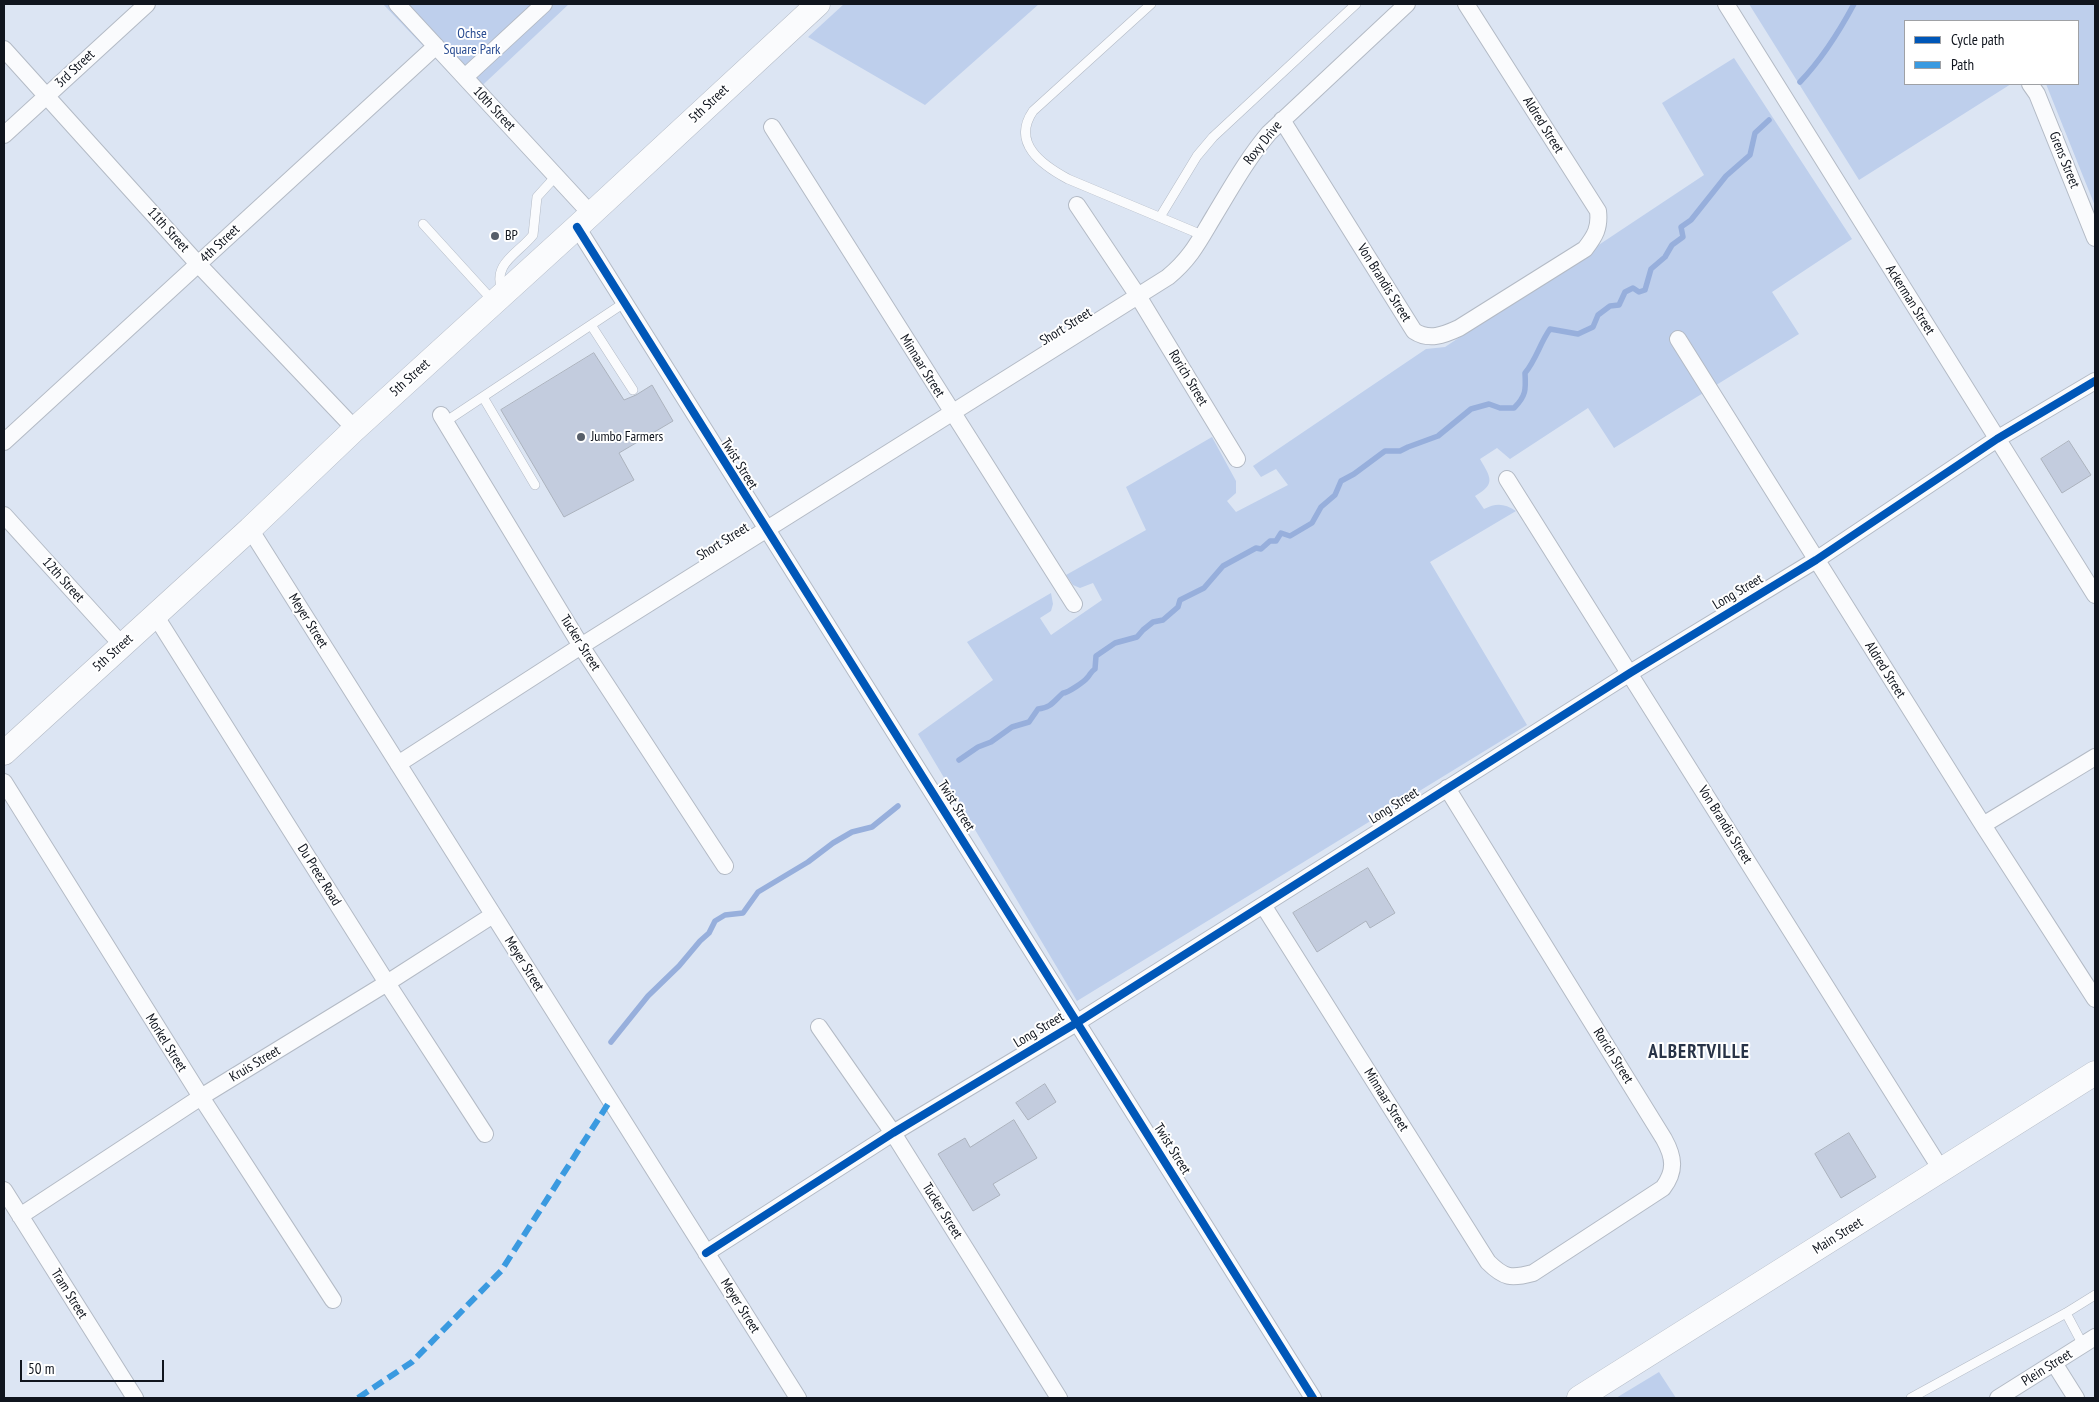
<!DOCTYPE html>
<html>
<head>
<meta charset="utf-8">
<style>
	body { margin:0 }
	#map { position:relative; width:2099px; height:1402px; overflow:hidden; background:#dce5f3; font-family:"PT Sans Narrow",sans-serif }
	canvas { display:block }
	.frame { position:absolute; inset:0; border:5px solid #10151e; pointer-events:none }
	.legend { position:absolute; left:1904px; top:20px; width:175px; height:65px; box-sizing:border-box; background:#fff; border:1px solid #9fa1a5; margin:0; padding:6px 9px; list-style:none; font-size:15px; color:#10151e }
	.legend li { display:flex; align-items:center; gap:10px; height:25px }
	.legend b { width:25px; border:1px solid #9fa1a5 }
	.scale { position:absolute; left:20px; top:1360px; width:144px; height:22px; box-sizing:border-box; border:2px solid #10151e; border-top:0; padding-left:6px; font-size:15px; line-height:18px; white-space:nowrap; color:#10151e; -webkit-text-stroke:4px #fff; paint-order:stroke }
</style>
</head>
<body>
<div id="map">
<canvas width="2099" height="1402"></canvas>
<div class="frame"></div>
<ul class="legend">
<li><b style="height:6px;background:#0057b8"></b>Cycle path</li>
<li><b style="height:6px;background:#3a9ae0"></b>Path</li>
</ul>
<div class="scale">50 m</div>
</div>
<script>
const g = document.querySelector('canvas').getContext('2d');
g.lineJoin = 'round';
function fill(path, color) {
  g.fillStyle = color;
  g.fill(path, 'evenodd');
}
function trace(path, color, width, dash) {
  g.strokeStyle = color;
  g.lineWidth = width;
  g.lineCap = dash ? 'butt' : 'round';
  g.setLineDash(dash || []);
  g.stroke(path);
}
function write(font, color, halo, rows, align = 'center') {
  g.font = font + ' "PT Sans Narrow",sans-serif';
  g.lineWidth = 4;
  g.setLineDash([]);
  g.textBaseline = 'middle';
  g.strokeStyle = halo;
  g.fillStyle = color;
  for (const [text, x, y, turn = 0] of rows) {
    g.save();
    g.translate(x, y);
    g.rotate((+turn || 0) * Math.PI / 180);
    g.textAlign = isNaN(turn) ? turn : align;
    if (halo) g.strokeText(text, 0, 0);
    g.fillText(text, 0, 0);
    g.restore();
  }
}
fill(new Path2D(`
	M383,4H569L471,96Z
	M844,4H1039L925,105L808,37Z
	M1749,4H2095V206L2046,84H2078V21H1905V84H2011L1859,180Z
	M1734,58L1852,239L1772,292L1799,334L1614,448L1588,408L1510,459L1497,448L1480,459C1491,478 1496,484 1475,496L1484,509C1496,503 1504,503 1516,511L1430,562L1527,725L1077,1001L918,734L993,680L967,642L1051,593L1053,604L1051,611L1040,618L1051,635L1102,600L1093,583L1080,588L1073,585L1066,575L1146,530L1126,487L1212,437L1236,481V493L1227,501L1236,512L1288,485L1276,469L1261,477L1253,466L1426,349L1445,347L1704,175L1662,103Z
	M1659,1372L1676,1398H1616Z`), '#becfec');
trace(new Path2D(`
	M1800,82C1822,59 1839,32 1854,4
	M959,760L978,747L991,742L1012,727L1029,722L1038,709C1051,708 1054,701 1063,693C1068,693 1085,681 1087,678C1091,674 1090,672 1095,669L1096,656L1115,643L1137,637L1143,630L1153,622L1163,620L1178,607L1180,600L1204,588L1223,566L1256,548L1261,549L1270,541H1276L1281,533L1290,536L1312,523L1321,507L1335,495L1341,481L1354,474L1385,451H1400L1408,447L1438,436L1471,409L1489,404L1500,408H1514C1526,396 1526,390 1525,373C1536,360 1540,343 1550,329L1578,334L1593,327L1598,315L1610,306L1619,305L1625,292L1633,288L1639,292L1645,290L1651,269L1665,257L1672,245L1683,237L1681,227L1691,220L1726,176L1750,155L1755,133L1769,120
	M611,1042L648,996L679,966L700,941L709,933L715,921L725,915L743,913L758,892L808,862L833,843L852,832L872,827L898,806`), '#97afdc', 5.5);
const building = new Path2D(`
	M594,353L624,400L636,395L652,385L673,421L619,453L634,480L564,517L501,410Z
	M2069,441L2091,475L2062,493L2041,459Z
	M1368,868L1395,913L1370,928L1366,921L1317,952L1293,913Z
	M1045,1084L1056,1102L1028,1120L1016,1103Z
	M1014,1120L1037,1158L993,1184L1000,1195L973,1211L938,1154L965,1138L970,1147Z
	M1849,1133L1876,1177L1841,1198L1815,1154Z`);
fill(building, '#c3ccde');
trace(building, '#abb2bd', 1);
const lane = new Path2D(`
	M1151,4L1033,111C1011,143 1042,165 1068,179L1202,235
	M1160,217L1197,156L1213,137L1356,4
	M423,224L494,302
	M502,291C492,263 518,254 533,235L537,197L556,176
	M591,325L633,390
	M483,397L535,485
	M445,422L624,303
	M2066,1313L2083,1345
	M1911,1398L2066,1313L2095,1295`);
const street = new Path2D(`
	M397,4L591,214
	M1726,4L2095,595
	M4,49L198,264L355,429
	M465,77L544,4
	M2030,84L2037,94L2095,238
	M1282,120L1414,331C1429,341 1444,335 1459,328L1585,249C1595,236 1600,228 1598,211L1466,4
	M772,127L1074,604
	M4,135L147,4
	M1077,205L1138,296L1237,459
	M577,227L1313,1398
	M1678,339L1983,825L2095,999
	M441,415L581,646L725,866
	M4,442L436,46
	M1507,479L1942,1171
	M4,515L122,645
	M250,529L798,1398
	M155,615L387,983L485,1134
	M398,764L581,646L1168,277C1191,258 1199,241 1214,216C1231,188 1247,159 1269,133L1407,4
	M4,782L201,1097L333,1300
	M1983,825L2095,757
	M1263,905L1488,1262C1504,1278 1511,1279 1533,1273L1663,1188C1676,1171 1674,1157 1664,1139L1447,788
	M819,1027L893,1133L1059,1398
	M4,1190L135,1398
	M20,1216L201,1097L387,983L493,915
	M706,1253L893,1133L1078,1022L1630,673L1816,560L1997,439L2095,381
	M2054,1363L2076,1398
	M1998,1398L2095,1337`);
const secondary = new Path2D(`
	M4,753L250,529L355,429L577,227L818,4
	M1579,1398L2095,1073`);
trace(lane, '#b3bac5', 10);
trace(street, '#b3bac5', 18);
trace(secondary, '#b3bac5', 25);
trace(lane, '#fafbfd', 9);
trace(street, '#fafbfd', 16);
trace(secondary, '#fafbfd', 24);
trace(new Path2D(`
	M358,1398L412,1362L501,1271L610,1101`), '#3a9ae0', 6, [12, 6]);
trace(new Path2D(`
	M577,227L1313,1398
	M706,1253L893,1133L1078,1022L1630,673L1816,560L1997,439L2095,381`), '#0057b8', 8);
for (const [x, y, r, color] of [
	[495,236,5,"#575e69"],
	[581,437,5,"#575e69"]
]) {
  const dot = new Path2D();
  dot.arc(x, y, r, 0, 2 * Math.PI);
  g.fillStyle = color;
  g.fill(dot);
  trace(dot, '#fff', 2);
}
write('14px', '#294c92', '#fff', [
	["Ochse",472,34],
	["Square Park",472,50]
]);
write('14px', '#10151e', '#fff', [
	["3rd Street",75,69,-43],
	["5th Street",709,104,-43],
	["10th Street",494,109,47],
	["Aldred Street",1543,125,58],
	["Roxy Drive",1263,143,-51],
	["Grens Street",2064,160,68],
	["11th Street",168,230,48],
	["4th Street",220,244,-43],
	["Von Brandis Street",1384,283,58],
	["Ackerman Street",1910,300,58],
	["Short Street",1066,327,-32],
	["Minnaar Street",922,366,58],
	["5th Street",410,378,-42],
	["Rorich Street",1188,378,59],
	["Twist Street",739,464,58],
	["Short Street",723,542,-32],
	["12th Street",63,580,48],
	["Long Street",1738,592,-31],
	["Meyer Street",308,621,58],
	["Tucker Street",580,643,58],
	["5th Street",113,653,-42],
	["Aldred Street",1885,670,58],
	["Twist Street",956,806,58],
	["Long Street",1394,806,-32],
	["Von Brandis Street",1725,825,58],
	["Du Preez Road",319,875,58],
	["Meyer Street",524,964,58],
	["Long Street",1039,1030,-31],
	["Morkel Street",166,1043,58],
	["Rorich Street",1613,1056,58],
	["Kruis Street",255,1064,-31],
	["Minnaar Street",1386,1100,58],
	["Twist Street",1172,1149,58],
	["Tucker Street",942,1211,58],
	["Main Street",1838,1236,-32],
	["Tram Street",69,1294,58],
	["Meyer Street",740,1306,58],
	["Plein Street",2047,1368,-32]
]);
write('14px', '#10151e', '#fff', [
	["BP",505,236],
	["Jumbo Farmers",591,437]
], 'left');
g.letterSpacing = '1px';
write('bold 19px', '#283347', '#fff', [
	["ALBERTVILLE",1699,1053]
]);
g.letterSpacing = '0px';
</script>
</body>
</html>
